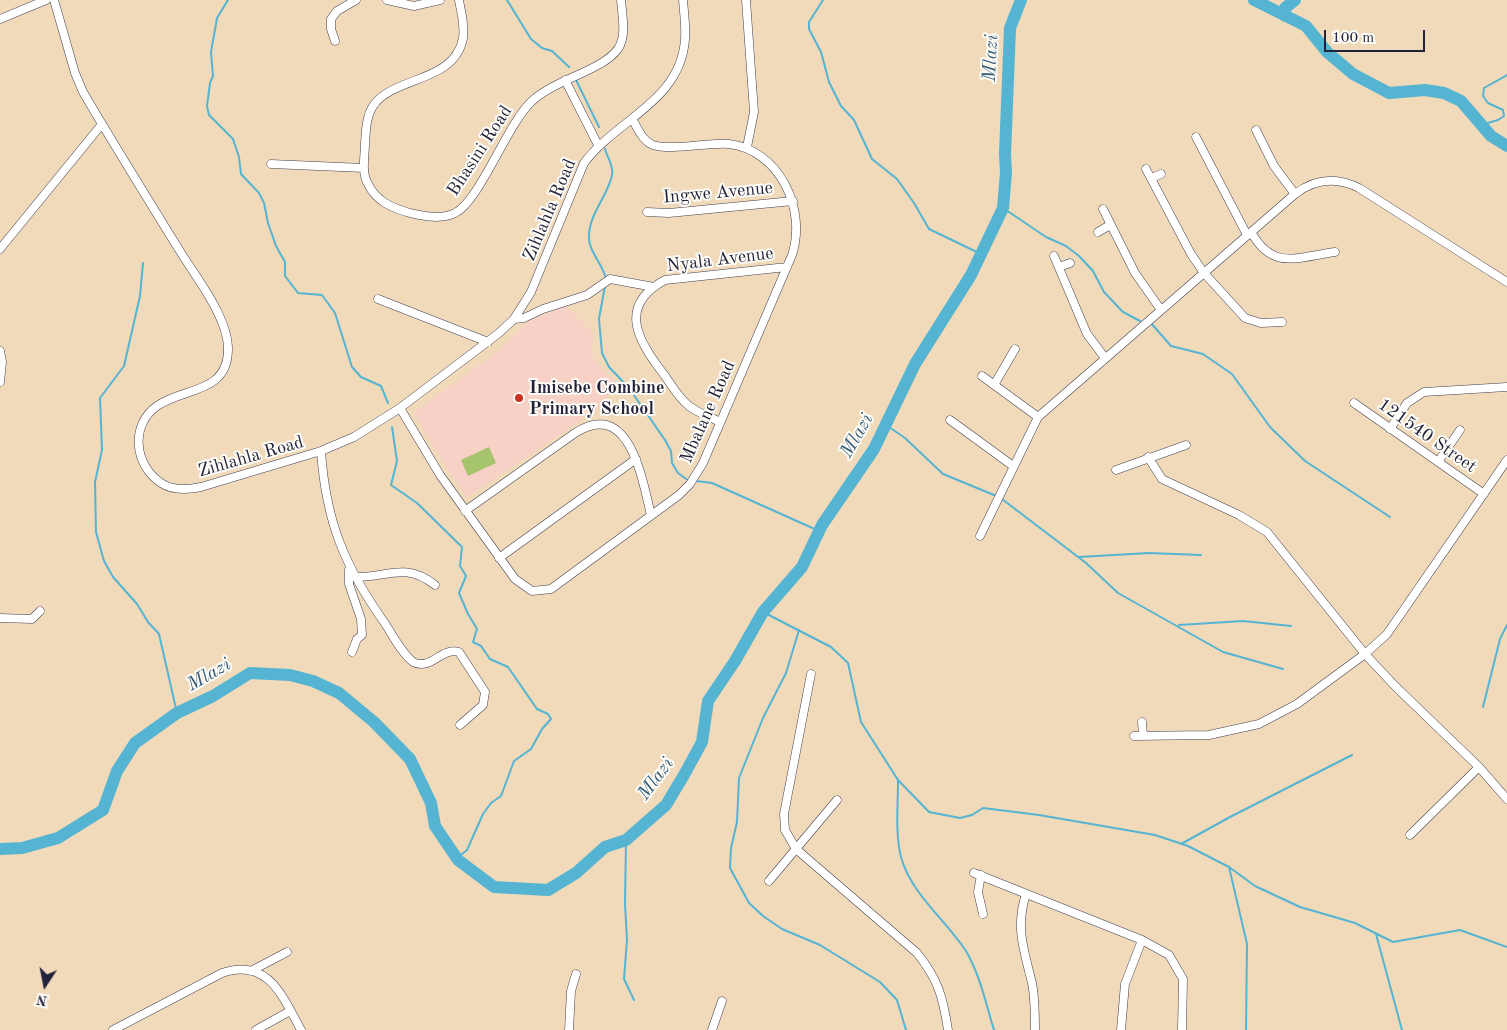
<!DOCTYPE html>
<html>
<head>
<meta charset="utf-8">
<style>
	body { margin:0 }
	#map { position:relative; width:1507px; height:1030px; overflow:hidden; background:#f1daba; font-family:"Old Standard TT",serif }
	canvas { display:block }
	.north { position:absolute; left:20px; top:960px; width:50px; height:50px; -webkit-text-stroke:4px #fdfcf7; paint-order:stroke; rotate:191deg; font-size:14px; font-weight:700; line-height:20px; text-align:center; color:#22223b }
	.north::after { content:''; display:block; margin:auto; width:18px; height:22px; background:#22223b; clip-path:polygon(50% 0,100% 100%,50% 72%,0 100%) }
	.scale { position:absolute; left:1324px; top:30px; width:101px; height:22px; box-sizing:border-box; border:2px solid #22223b; border-top:0; padding-left:6px; font-size:15px; line-height:18px; white-space:nowrap; color:#22223b; -webkit-text-stroke:4px #fdfcf7; paint-order:stroke }
</style>
</head>
<body>
<div id="map">
<canvas width="1507" height="1030"></canvas>
<div class="north">N</div>
<div class="scale">100 m</div>
</div>
<script>
const g = document.querySelector('canvas').getContext('2d');
g.lineJoin = 'round';
function fill(path, color) {
  g.fillStyle = color;
  g.fill(path, 'evenodd');
}
function trace(path, color, width, dash) {
  g.strokeStyle = color;
  g.lineWidth = width;
  g.lineCap = dash ? 'butt' : 'round';
  g.setLineDash(dash || []);
  g.stroke(path);
}
function write(font, color, halo, rows, align = 'center') {
  g.font = font + ' "Old Standard TT",serif';
  g.lineWidth = 4;
  g.setLineDash([]);
  g.textBaseline = 'middle';
  g.strokeStyle = halo;
  g.fillStyle = color;
  for (const [text, x, y, turn = 0] of rows) {
    g.save();
    g.translate(x, y);
    g.rotate((+turn || 0) * Math.PI / 180);
    g.textAlign = isNaN(turn) ? turn : align;
    if (halo) g.strokeText(text, 0, 0);
    g.fillText(text, 0, 0);
    g.restore();
  }
}
fill(new Path2D(`
	M563,303L593,333L592,355L603,371L618,382V386L595,411L466,498L413,413L498,351L541,310Z`), '#f7d1c6');
fill(new Path2D(`
	M489,447L496,463L468,476L461,460Z`), '#a6c46c');
trace(new Path2D(`
	M228,0L217,18L211,52L213,76L210,83L207,106L209,115L233,139L239,157L241,174L259,193L264,203L268,223L276,246L285,262V276L298,293L322,295L335,313L352,367L361,377L381,386L388,403
	M507,0L531,39L542,48L552,51L569,67
	M823,0L809,22V29L821,52L829,82L841,106L854,120L872,159L897,179L914,203L929,229L981,254
	M576,80L599,127
	M1481,125L1498,120L1504,116L1503,110L1488,103L1483,96L1484,88L1507,75
	M605,149C607,157 614,166 612,175C608,196 589,214 589,236C588,251 603,264 606,279
	M1003,208L1046,237L1066,246L1079,256L1093,271L1104,292L1123,312L1140,321
	M143,263L140,296L124,366L100,398L102,450L95,482L96,532L104,561L113,577L137,604L148,622L159,634L177,713
	M605,286L599,319L602,353L609,367L629,388L665,440L671,451L672,463L678,473L689,481
	M1151,323L1171,346L1203,354L1232,374L1270,427L1305,461L1390,517
	M886,425L905,438L943,474L994,495
	M392,427L397,461L391,485L417,503L462,547L460,566L466,576L459,593L468,614L477,629L473,642L481,646L490,659L508,667L537,709L548,714L551,719L542,729L531,749L514,761L501,796L491,803L483,814L467,850L457,858
	M696,481L712,483L819,531
	M1002,499L1086,563L1118,593L1223,652L1283,669
	M1079,557L1149,553L1201,555
	M763,612L831,647L848,663L861,722L898,780L929,812L960,818L972,815L983,808L1039,815L1155,835L1188,846L1229,867L1255,886L1300,907L1355,923L1393,942L1460,930L1507,947
	M1179,625L1243,621L1291,626
	M799,630L786,673L763,718L739,778L737,822L731,848L730,868L749,903L763,916L782,929L820,945L880,982L897,1000L906,1030
	M1483,707L1500,639L1507,625
	M898,781C898,805 895,833 901,857C911,894 946,920 966,951C980,975 986,1004 994,1030
	M626,840L625,904L627,940L624,979L634,1000
	M1181,844L1230,817L1352,755
	M1229,867L1247,944L1246,1030
	M1376,934L1402,1030`), '#54b4d2', 2);
trace(new Path2D(`
	M1254,0L1306,26L1327,52L1353,74L1389,93L1425,90L1444,93L1461,101L1491,136L1507,146
	M1285,16V8L1295,0
	M0,849L22,848L58,838L103,810L117,771L135,743L177,713L213,696L250,673L290,675L313,681L339,693L374,722L410,759L431,803L435,826L458,860L494,887L548,890L576,873L605,847L626,840L666,805L684,775L702,742L708,701L735,661L763,612L802,567L822,525L874,449L915,364L971,275L1003,208L1006,173L1005,154L1010,28L1021,0`), '#54b4d2', 12);
const street = new Path2D(`
	M54,0L75,73L83,92C114,145 146,196 178,248C194,275 228,316 228,349C228,394 184,387 157,406C130,425 134,465 161,483C173,491 187,490 201,487L321,451L354,437L400,408L499,333L514,319L531,292L584,163C617,119 681,101 685,39C686,26 684,13 683,0
	M387,0L414,6L440,0
	M459,0C461,12 465,25 463,38C455,83 393,76 373,106C366,117 366,131 365,143C365,156 361,172 368,184C376,201 392,208 410,213C424,216 441,220 455,213C479,202 507,125 531,102C553,80 602,71 618,49C627,36 622,14 621,0
	M746,0L754,112L747,147
	M0,19L46,0
	M335,41L331,29V19L337,11L356,0
	M565,80L598,145
	M1256,130L1274,166L1295,194
	M1196,137L1247,235
	M271,164L364,168
	M1146,169L1191,254L1204,273L1245,318L1261,323L1282,322
	M1152,178L1161,174
	M1103,209L1135,273L1161,310
	M647,212L669,213L793,201
	M1098,232L1110,225
	M1251,232C1273,271 1297,257 1335,252
	M0,249L102,124
	M1054,256L1087,334L1105,358
	M1059,267L1070,263
	M378,299L488,342
	M514,319L524,318L543,309L587,295L610,279L654,287
	M0,351L2,362L0,382
	M982,376L1038,417
	M994,385L1015,349
	M1354,403L1484,494
	M400,408L440,475L515,579L532,591L551,589L679,495L690,484L703,463L792,255C807,210 780,150 729,144C708,142 671,151 653,145C642,141 638,128 632,119
	M950,420L1013,466
	M720,422C710,417 698,413 689,406C679,398 672,386 665,376C640,343 615,307 665,280L787,267
	M1390,429L1407,403L1424,392L1507,387
	M321,451C326,523 345,567 386,625C394,638 402,653 413,662C431,671 441,647 459,652L485,692L483,705L460,725
	M1148,457L1162,479L1239,515L1267,532L1365,654L1395,686L1479,767L1507,799
	M1438,462L1460,430
	M1116,470L1186,445
	M465,511L575,433C630,398 642,479 651,515
	M980,536L1038,417L1295,194C1316,178 1337,177 1359,188L1507,282
	M499,558L636,459
	M349,570V584L361,619L362,635L357,639L352,652
	M354,577C387,578 405,561 435,585
	M0,618L32,619L40,611
	M811,674L784,814L785,830L796,849L917,953C938,979 943,997 948,1030
	M1142,722L1143,736
	M1134,736L1209,735L1259,724L1297,704L1365,654L1387,634L1507,460
	M1410,835L1479,767
	M974,873L1142,940L1169,955L1183,979L1182,1030
	M981,875L978,892L983,914
	M769,881L837,800
	M1026,894C1015,928 1024,950 1032,983C1035,998 1035,1014 1035,1030
	M251,971L287,952
	M113,1030L222,973C268,957 283,997 301,1030
	M256,1030L290,1011
	M569,1030L571,991L576,974
	M712,1030L722,1001
	M1121,1030L1125,984L1142,940`);
trace(street, '#413e4e', 9);
trace(street, '#fff', 8);
for (const [x, y, r, color] of [
	[519,398,5,"#c8321e"]
]) {
  const dot = new Path2D();
  dot.arc(x, y, r, 0, 2 * Math.PI);
  g.fillStyle = color;
  g.fill(dot);
  trace(dot, '#fdfcf7', 2);
}
write('18px', '#22223b', '#fdfcf7', [
	["Bhasini Road",480,151,-57],
	["Ingwe Avenue",718,193,-5],
	["Zihlahla Road",550,210,-67],
	["Nyala Avenue",720,260,-7],
	["Mbalane Road",708,412,-66],
	["121540 Street",1427,436,35],
	["Zihlahla Road",251,457,-16]
]);
write('bold 18px', '#22223b', '#fdfcf7', [
	["Imisebe Combine",529,388],
	["Primary School",529,409]
], 'left');
write('italic 19px', '#365c77', '#fdfcf7', [
	["Mlazi",991,58,-87],
	["Mlazi",857,436,-60],
	["Mlazi",209,675,-30],
	["Mlazi",656,779,-54]
]);
</script>
</body>
</html>
